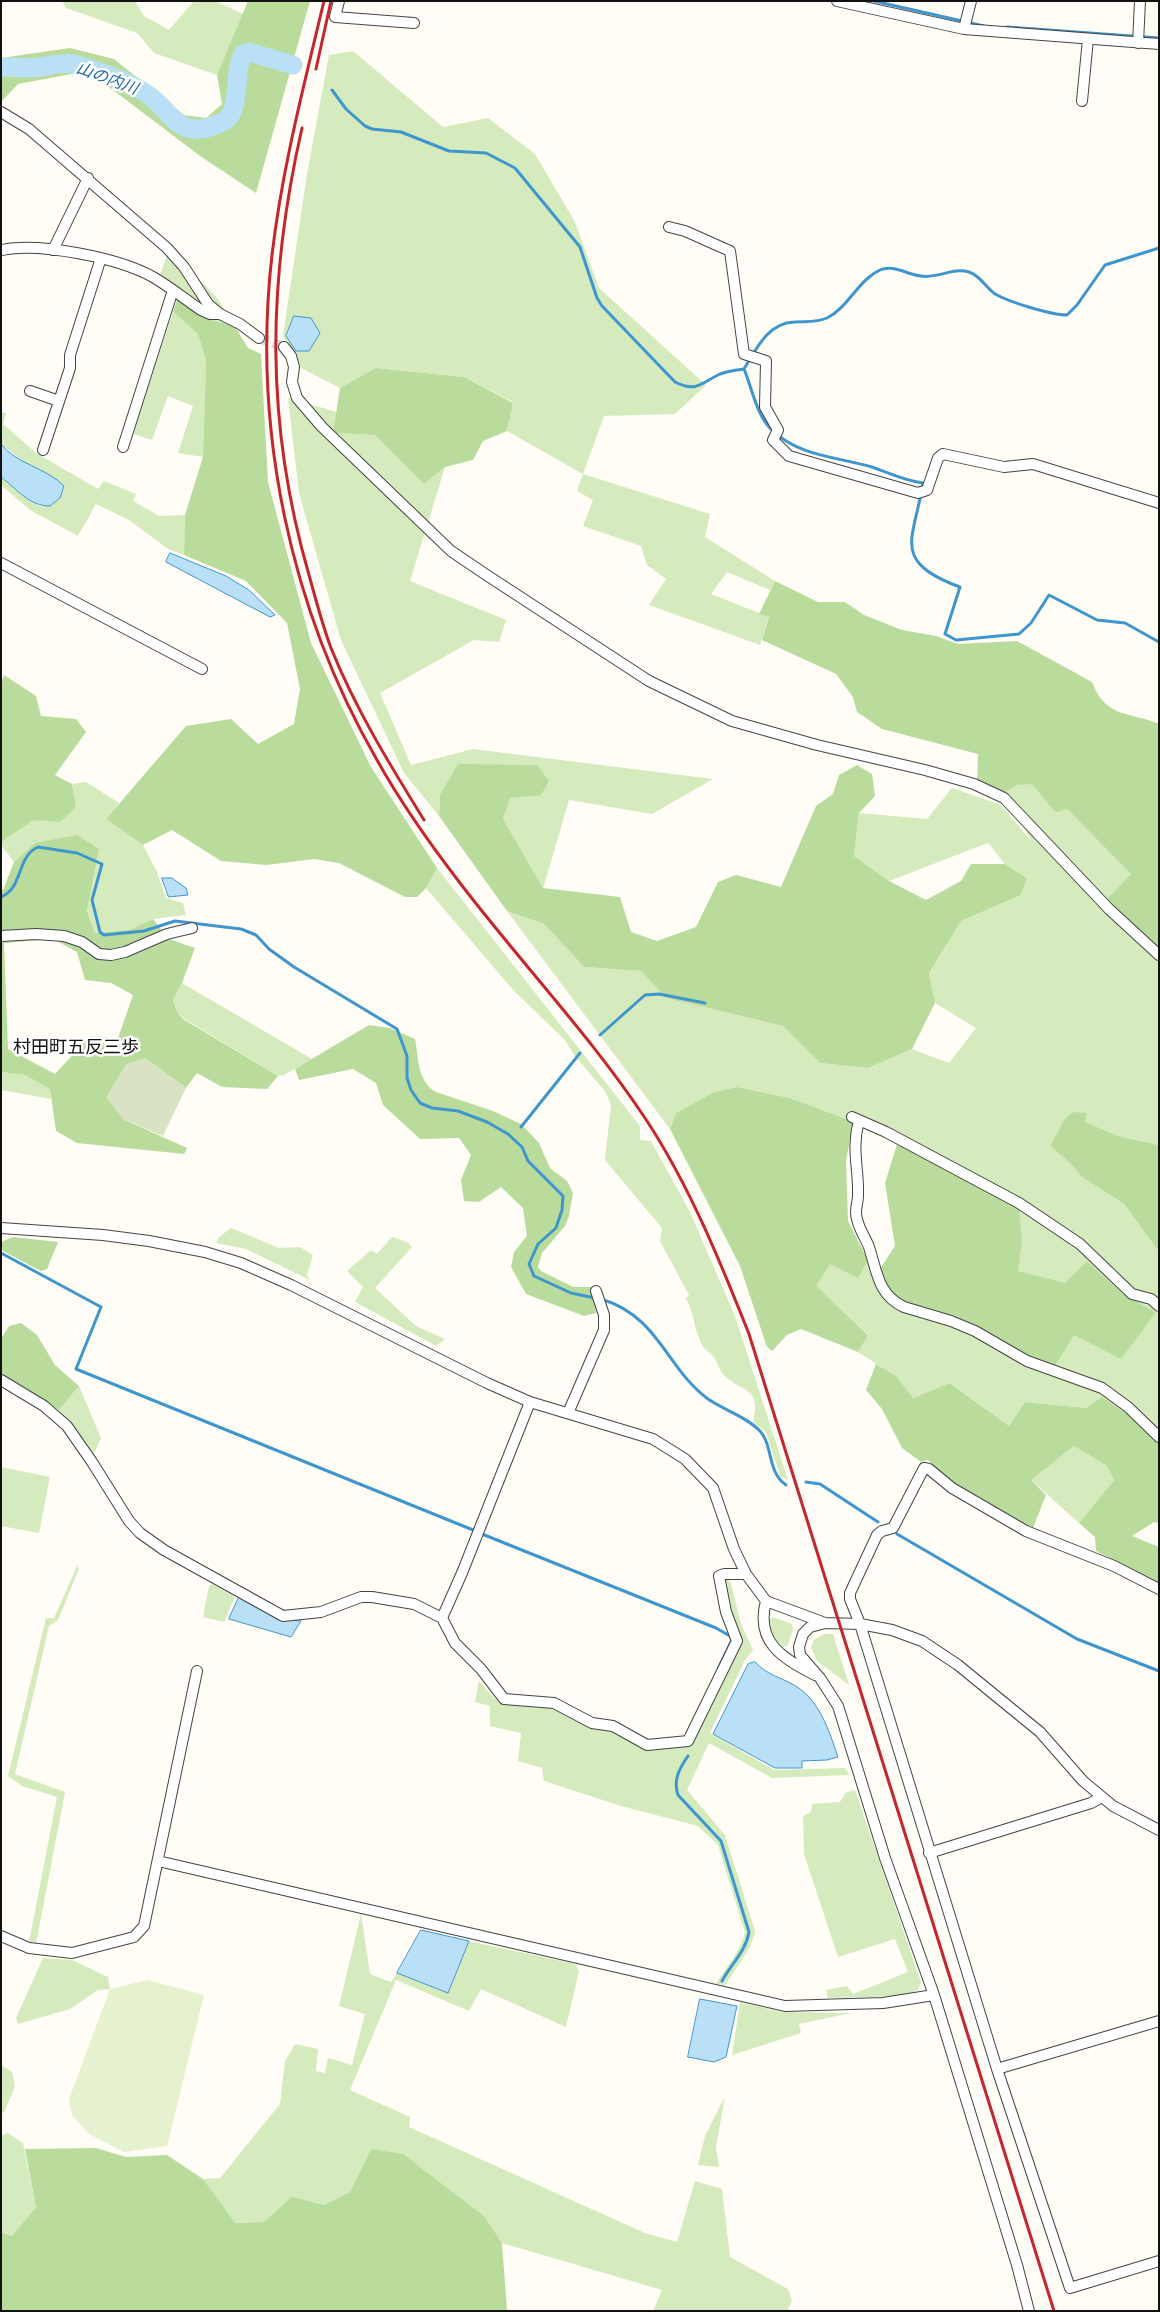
<!DOCTYPE html>
<html>
<head>
<meta charset="utf-8">
<style>
	body { margin:0 }
	#map { position:relative; width:1160px; height:2312px; overflow:hidden; background:#fffdf5; font-family:Lora,serif }
	canvas { display:block }
	.frame { position:absolute; inset:0; border:2px solid #111; pointer-events:none }
</style>
</head>
<body>
<div id="map">
<canvas width="1160" height="2312"></canvas>
<div class="frame"></div>
</div>
<script>
const g = document.querySelector('canvas').getContext('2d');
g.lineJoin = 'round';
function fill(path, color) {
  g.fillStyle = color;
  g.fill(path, 'evenodd');
}
function trace(path, color, width, dash) {
  g.strokeStyle = color;
  g.lineWidth = width;
  g.lineCap = dash ? 'butt' : 'round';
  g.setLineDash(dash || []);
  g.stroke(path);
}
function write(font, color, halo, rows, align = 'center') {
  g.font = font + ' Lora,"Noto Sans JP",serif';
  g.lineWidth = 5;
  g.setLineDash([]);
  g.textBaseline = 'middle';
  g.strokeStyle = halo;
  g.fillStyle = color;
  for (const [text, x, y, turn = 0] of rows) {
    g.save();
    g.translate(x, y);
    g.rotate((+turn || 0) * Math.PI / 180);
    g.textAlign = isNaN(turn) ? turn : align;
    if (halo) g.strokeText(text, 0, 0);
    g.fillText(text, 0, 0);
    g.restore();
  }
}
fill(new Path2D(`
	M62,1H135L144,16L169,30L194,1H215L243,14L217,75L154,53L137,33L66,8Z
	M353,51L443,127L488,118L535,154L575,222L599,288L706,385L675,414L604,416L583,474L710,514L705,537L775,581L770,590L727,572L711,594L769,617L760,645L649,605L666,579L647,565L641,546L583,526L593,500L577,491L583,474L507,431L513,402L464,377L377,368L340,388L301,368L283,336L307,174L329,55Z
	M167,255C196,275 218,293 234,325L214,321L178,297L179,290L160,275Z
	M173,312L198,334L206,361L203,457L178,453L193,406L168,396L152,440L133,434Z
	M288,398L337,412L334,433L375,435L424,484L445,467L410,581L506,620L499,642L474,640L380,693L411,765L473,749L713,779L652,814L569,800L543,889L503,819L510,798L440,795L439,816L404,773L341,640L299,493Z
	M1,412L6,413L3,424L36,453L98,489L104,481L136,494L133,501L159,516L185,515L184,555L168,549L129,520L96,504L78,536L30,510L1,485V477L39,506H50L60,498L26,463L1,444Z
	M86,782L119,803L106,819L143,845L157,872L166,898L183,903L186,915L153,919L129,930L95,933L87,911L99,849L35,843L14,862L1,845V842L34,820L76,807L72,784Z
	M1033,783L1056,813L1067,809L1131,874L1107,899L1159,948V1145L1118,1136L1084,1122L1087,1113L1050,1146L1071,1164L1082,1177L1124,1204L1159,1252V1443L1145,1427L1087,1408L1025,1402L1009,1426L951,1383L913,1398L895,1376L858,1352L868,1334L815,1286L830,1264L868,1260L880,1269L1074,1335L1156,1312L1124,1295L1087,1261L1065,1284L1017,1271L1022,1241L898,1141L790,1098L737,1087L714,1092L676,1113L670,1129L507,911L544,924L584,967L641,971L666,998L783,1026L820,1063L868,1068L912,1049L949,1063L976,1028L935,1003L929,973L961,921L1021,895L1027,878L1005,864L988,843L889,881L854,856L859,813L927,819L952,788L1001,805L1032,842L1004,793L1017,785Z
	M437,868L640,1126V1140L651,1141L690,1212L735,1316L788,1480L780,1476L766,1432L753,1422C761,1388 745,1393 727,1378C719,1372 718,1363 713,1356C710,1353 707,1351 704,1348C694,1334 695,1314 686,1298L689,1295L660,1241L662,1228L605,1160L611,1105L605,1091L575,1056L564,1039L514,991L426,888Z
	M182,983L312,1059L284,1075L278,1076L183,1018L177,1012L173,1000Z
	M1,1072L25,1075L50,1089L51,1099L1,1090Z
	M231,1228L279,1248L300,1247L313,1255L307,1275L310,1280L246,1249L216,1243L219,1237Z
	M392,1237L407,1242L412,1247L375,1288L416,1326L445,1339L436,1346L355,1302L363,1287L347,1271L371,1250L377,1254Z
	M79,1386L101,1438L93,1456L59,1410Z
	M1074,1446L1107,1466L1114,1480L1079,1523L1031,1480Z
	M1,1467L50,1477L39,1533L1,1526Z
	M77,1566L79,1569L58,1620L49,1626L15,1774L65,1792L36,1944L29,1942L57,1797L22,1786L8,1776L46,1618H54Z
	M727,1579L731,1583L740,1621L753,1650L745,1660L710,1733L774,1770L844,1768L850,1775L772,1778L709,1743L687,1790L725,1835L755,1931C753,1948 735,1968 726,1985L716,1984C726,1967 740,1952 745,1933L718,1845L698,1826L621,1806L544,1781L542,1768L518,1761L521,1733L490,1726V1706L475,1702L479,1681L500,1704L555,1709L591,1729L611,1730L645,1749L690,1745L742,1641L733,1625L723,1583Z
	M212,1584L235,1597L224,1622L203,1617L209,1586Z
	M773,1617L792,1624L793,1629L788,1645L783,1647L773,1637L767,1621Z
	M824,1634H833L849,1685L817,1661L811,1647L814,1640Z
	M855,1790L921,1982L918,1990L908,1996L828,1998L826,1990L847,1986L853,1994L908,1972L895,1939L838,1957L804,1854L803,1816L811,1812L812,1804L840,1802L845,1793Z
	M361,1914L370,1974L391,1982L397,1973L448,1993L469,1941L575,1964L579,1971L566,2027L481,1989L469,2011L396,1980L350,2090L410,2117L409,2127L645,2233L677,2242L695,2181L722,2189L730,2257L788,2289L792,2301L787,2311H653L662,2290L502,2243L485,2217L371,2149L350,2192L324,2205L292,2198L264,2222L234,2223L203,2179L220,2178L280,2104L285,2061L295,2044L318,2049L316,2071L325,2073L328,2058L352,2065L365,2014L339,2006Z
	M43,1958L72,1960L108,1977L110,1989L98,1990L70,2009L18,2024L16,2018Z
	M740,2002L781,2012L851,2013L799,2024L801,2033L732,2055Z
	M1,2065L12,2072L15,2086L4,2113L1,2110Z
	M725,2096L716,2147L719,2167L698,2165L705,2136Z
	M8,2133L23,2143L36,2207L12,2236L1,2232V2136Z`), '#d5ebbd');
fill(new Path2D(`
	M248,1H310L256,193L200,156L88,71L18,84L1,102V58L70,48L114,59L184,115L206,118L222,104L217,75Z
	M178,297L214,321L234,325L248,348L261,354L268,482L311,643L371,767L437,868L426,888L417,897H405L339,863L314,859L267,865L221,861L172,830L143,845L106,819L186,726L231,719L258,744L294,724L300,689L287,623L246,581L184,555L185,515L203,457L206,361L198,334L173,312Z
	M376,368L464,377L513,403L507,431L483,441L473,460L445,467L424,484L375,435L333,433L340,388Z
	M775,581L818,602H845L864,615L902,630L936,636L958,644L1017,641L1092,682C1106,719 1129,711 1159,724V948L1107,899L1131,874L1067,809L1056,813L1032,784L1017,785L1004,793L977,782L978,754L882,729L857,712L853,697L836,674L762,640L769,617L759,614Z
	M4,675L36,696L41,716L76,719L86,732L55,775L72,784L76,807L60,822L34,820L1,842V684Z
	M458,764L537,765L549,781L541,795L510,798L503,819L543,888L620,897L631,932L657,941L696,927L718,882L736,875L781,887L816,806L833,794L839,775L857,765L872,774L875,796L859,813L854,856L889,881L926,900L961,881L971,864H1005L1027,878L1021,895L961,921L929,973L935,1003L912,1049L868,1068L820,1063L783,1026L666,998L641,971L584,967L544,924L507,911L439,816L440,795Z
	M77,835L99,849L87,911L95,933L129,930L153,919L169,939L195,948L182,983L173,1000L177,1012L183,1019L278,1076L267,1089L222,1087L197,1073L186,1088L145,1058L123,1119L187,1148L184,1154L77,1143L56,1131L50,1089L25,1075L1,1072V889L3,890L14,862L35,843ZM53,939L77,952L85,980L111,983L133,995L118,1038L90,1036L55,1074L8,1049L4,943Z
	M369,1025L390,1028L415,1039C419,1059 417,1081 436,1092L493,1111L521,1124L539,1143L550,1168L567,1181L573,1193L569,1216L565,1226L542,1253L538,1267L541,1271L573,1287H593L596,1313L584,1316L526,1294L511,1267L514,1252L527,1236L523,1208L501,1187L479,1202L464,1201L461,1180L471,1155L459,1138L420,1139L383,1105L376,1083L353,1069L299,1080L295,1069Z
	M737,1087L790,1098L853,1122L846,1161L848,1221L868,1260L858,1278L830,1264L816,1286L868,1335L858,1352L801,1329L787,1335L772,1351L767,1347L740,1266L670,1129L676,1113L714,1092Z
	M1073,1112L1087,1113L1085,1122L1118,1136L1159,1145V1252L1124,1204L1082,1177L1071,1164L1050,1146L1065,1119Z
	M898,1141L1019,1208L1022,1241L1018,1271L1065,1283L1087,1261L1124,1295L1156,1312L1121,1359L1074,1335L1054,1367L904,1303L888,1290L880,1269L895,1246L885,1183Z
	M13,1237L58,1242L47,1269L41,1271L3,1251L1,1242Z
	M21,1323L37,1335L55,1365L79,1386L59,1410L1,1377V1339L9,1326Z
	M876,1364L896,1376L913,1398L950,1383L1009,1426L1025,1402L1087,1408L1102,1397L1145,1427L1159,1443V1523L1154,1522L1132,1536L1159,1547V1582L1096,1551L1095,1537L1079,1523L1114,1480L1107,1466L1074,1446L1031,1480L1046,1495L1033,1528L955,1486L928,1460L921,1462L902,1448L882,1409L866,1390Z
	M96,2148L126,2157L167,2155L203,2179L235,2223L264,2222L292,2197L324,2205L350,2192L371,2149L403,2154L485,2217L502,2243L507,2311H1V2232L12,2236L36,2207L25,2149Z`), '#b9dc9c');
fill(new Path2D(`
	M145,1058L186,1088L163,1136L123,1119L106,1097L126,1064Z`), '#d9e3c4');
fill(new Path2D(`
	M148,1980L204,1995L167,2146L124,2152L89,2134L72,2115L69,2099L110,1989Z`), '#e6f2cf');
const water = new Path2D(`
	M294,316L311,318L320,333L309,351H296L286,336Z
	M1,444C16,464 47,468 64,486L60,498L50,506C29,506 17,489 1,477Z
	M170,553L226,576L249,590L275,615L270,617L166,562Z
	M162,878H172L186,888L188,895L169,897Z
	M239,1597L277,1619L301,1621L291,1637L229,1619Z
	M755,1662C767,1675 780,1677 794,1685C820,1700 829,1731 838,1757L827,1760L802,1761V1768H775L713,1734L748,1664Z
	M421,1930L469,1941L448,1993L397,1973Z
	M700,1999L737,2006L726,2057L714,2062L688,2057Z`);
fill(water, '#b9e0f7');
trace(water, '#3f96cf', 1);
trace(new Path2D(`
	M874,1L984,26
	M1007,27L1159,38
	M332,90L346,109L365,126L372,129L401,132L449,151L486,153L515,168L580,247L597,298L602,306L675,382C697,393 701,383 720,374C727,371 736,370 744,369
	M744,369C752,388 756,413 770,428C796,456 838,457 872,467C889,473 905,481 923,483C914,540 890,561 960,587L945,634L956,640L1019,634L1031,623L1049,595L1097,620L1125,623L1159,642
	M744,369C756,349 768,323 794,322C806,321 816,323 827,318C848,308 858,280 880,270C893,264 908,275 921,276C937,279 953,267 969,272C981,276 985,287 995,294C1009,302 1051,315 1067,315L1077,305L1105,265L1159,248
	M1,897C24,887 16,857 38,847L77,853L102,864L92,900L100,932L104,935L144,931L175,921L241,929L256,935L269,949L294,967L397,1029L407,1056V1078L411,1090L420,1103L432,1108L458,1111L487,1122L508,1134L522,1147L528,1161L563,1196L562,1210L556,1228L538,1244L529,1264L534,1276L571,1293L595,1298
	M600,1035L645,995L659,994L705,1003
	M521,1127L580,1053
	M1,1253L101,1307L76,1369L473,1530
	M601,1299C660,1317 665,1367 708,1399C724,1410 747,1417 760,1431C773,1445 767,1472 786,1485
	M806,1482L820,1484L878,1522
	M482,1534L716,1628L730,1636L732,1640L718,1669
	M897,1534L1077,1639L1159,1671
	M688,1756C679,1769 673,1780 678,1795L721,1841L749,1932C746,1951 731,1964 722,1981`), '#3f96cf', 3);
trace(new Path2D(`
	M1,67C14,67 27,69 39,67C53,65 67,61 81,66C103,73 128,81 147,94C168,107 176,136 206,128C212,126 221,124 227,119C241,106 233,73 243,54L249,52L293,65`), '#b9e0f7', 19);
trace(new Path2D(`
	M259,338L284,347`), '#dbdad3', 10, [10, 5]);
const minor = new Path2D(`
	M339,1L335,17L414,23
	M837,1L964,29L1159,44
	M964,29L971,1
	M1138,43L1140,1
	M1082,101L1088,39
	M1,112L29,129L167,248L184,267L208,304L220,314L240,324L259,338
	M669,227L685,231L730,251L744,354L766,361L765,407L778,430L773,440L789,456L918,493L927,490L938,458L943,454L1004,467L1033,464L1159,503
	M2,250C40,242 119,258 153,277C170,287 185,299 201,310L210,314H220
	M53,250L88,178
	M284,347L291,356L294,367L292,382L297,398L322,427L451,551L488,576L649,681L732,721L817,745L925,770L974,784L1004,798L1109,909L1159,955
	M30,391L59,401
	M123,447L173,290
	M43,450L70,368V355L101,258
	M1,563L202,669
	M1,936L36,934L64,936L82,942L99,954L111,955L125,952L167,934L192,928
	M852,1117L886,1132L1019,1203L1080,1244L1132,1294L1151,1299L1159,1306
	M859,1120C851,1151 859,1167 858,1196C858,1204 854,1210 857,1219C859,1229 865,1237 869,1247C877,1272 878,1295 904,1307L951,1321L975,1331L1027,1361L1102,1388L1128,1407L1159,1437
	M1,1228L103,1235L149,1241L205,1252L241,1263L291,1285L487,1383L530,1402L653,1439L685,1459L713,1488L734,1549L746,1574L766,1601L825,1623L860,1624L892,1630L922,1641L958,1665L1040,1732L1083,1781L1113,1806L1159,1830
	M1,1380L44,1406L67,1426L92,1462L129,1521L140,1533L164,1550L283,1616L321,1612L361,1597H372L414,1604L442,1618L455,1643L481,1669L504,1699L554,1703L592,1723L613,1726L647,1745L688,1741L737,1641L726,1612L719,1576L724,1574H746
	M568,1413L604,1330V1315L596,1291
	M1159,1589L1114,1566L1026,1531L952,1488L929,1469L924,1468L893,1528L882,1531L877,1535L850,1593V1599L860,1624L997,2069L1070,2288L1159,2261
	M766,1601C755,1642 782,1658 815,1675
	M442,1618L462,1573L530,1402
	M825,1623L810,1627L803,1634L799,1647L800,1655L820,1678L838,1706L885,1858L934,1995L1017,2265L1029,2311
	M929,1853L1091,1803L1102,1797
	M158,1861L785,2006L883,2003L934,1995
	M1,1936L29,1948L72,1953L134,1937L144,1926L197,1671
	M997,2069L1159,2021`);
trace(minor, '#444', 12);
trace(minor, '#fff', 10);
trace(new Path2D(`
	M324,1C304,85 282,169 272,255C252,428 290,609 377,760C401,803 430,844 460,883C521,963 591,1036 647,1121C690,1187 720,1261 749,1334L1054,2311
	M316,69L331,1
	M302,128C267,282 265,423 309,575C316,600 322,624 331,648C355,708 390,765 424,820`), '#c4262e', 3);
write('italic 16px', '#1768a6', '#fff', [
	["山の内川",107,79,20]
]);
write('18px', '#111', '#fff', [
	["村田町五反三歩",76,1048]
]);
</script>
</body>
</html>
